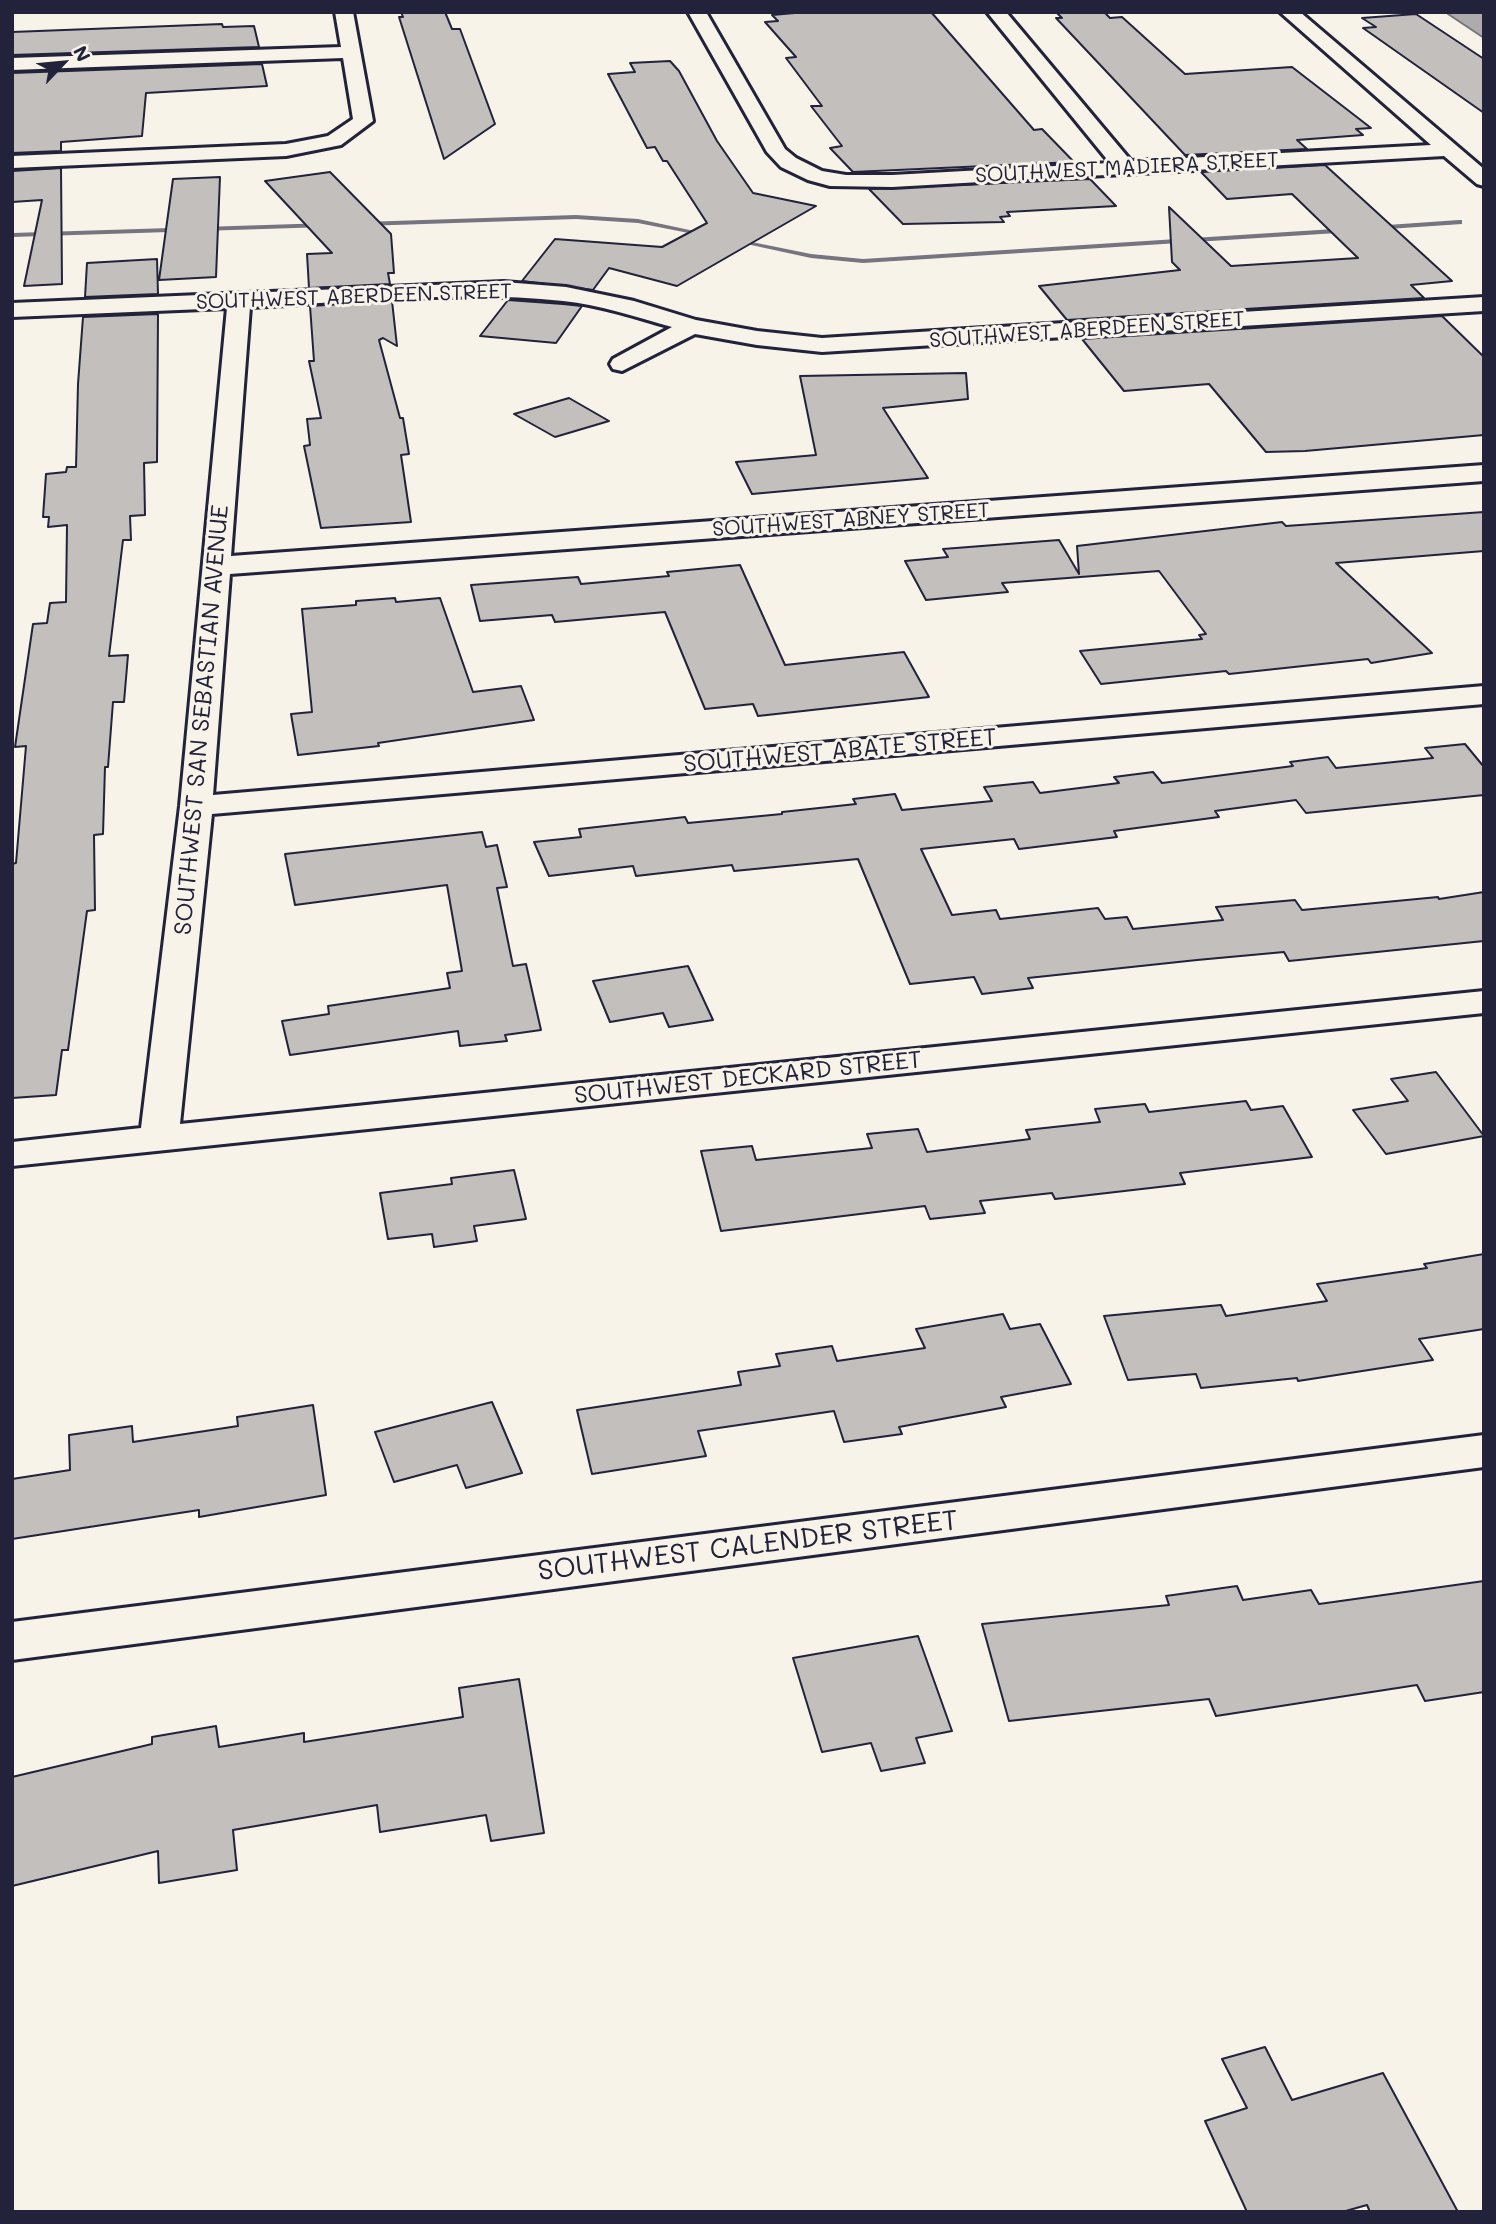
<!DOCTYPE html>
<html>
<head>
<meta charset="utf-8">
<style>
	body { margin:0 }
	#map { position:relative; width:1496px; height:2224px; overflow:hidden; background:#f7f3e8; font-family:Mali,sans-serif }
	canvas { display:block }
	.frame { position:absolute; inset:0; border:14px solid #22223b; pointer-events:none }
	.north { position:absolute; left:28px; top:28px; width:70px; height:70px; -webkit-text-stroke:5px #f7f3e8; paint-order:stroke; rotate:64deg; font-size:19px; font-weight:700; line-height:28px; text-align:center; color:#22223b }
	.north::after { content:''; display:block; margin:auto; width:24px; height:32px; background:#22223b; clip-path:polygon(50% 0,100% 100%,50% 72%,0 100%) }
</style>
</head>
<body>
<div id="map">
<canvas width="1496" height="2224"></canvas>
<div class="frame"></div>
<div class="north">N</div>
</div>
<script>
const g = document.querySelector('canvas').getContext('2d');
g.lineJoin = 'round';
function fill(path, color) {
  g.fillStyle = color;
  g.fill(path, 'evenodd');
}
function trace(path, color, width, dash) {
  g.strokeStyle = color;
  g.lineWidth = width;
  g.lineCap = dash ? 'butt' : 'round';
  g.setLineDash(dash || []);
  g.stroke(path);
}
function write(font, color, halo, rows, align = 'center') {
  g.font = font + ' Mali,sans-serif';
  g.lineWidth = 6;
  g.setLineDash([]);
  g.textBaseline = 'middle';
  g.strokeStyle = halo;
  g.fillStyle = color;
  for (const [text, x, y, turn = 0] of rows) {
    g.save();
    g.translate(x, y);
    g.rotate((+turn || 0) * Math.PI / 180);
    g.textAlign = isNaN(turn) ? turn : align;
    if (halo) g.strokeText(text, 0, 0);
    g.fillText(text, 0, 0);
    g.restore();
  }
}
const water = new Path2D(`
	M1445,12H1484V38Z`);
fill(water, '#aeabad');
trace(water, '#76747f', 2);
fill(new Path2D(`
	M576,215L638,219L713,235L709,237L638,223L576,219L363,226L359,224L363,222Z
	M1459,220H1462V224L1373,230L1369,228L1373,226Z
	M329,223L330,225L326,227L12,237V233Z
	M1350,228H1353V232L863,263L811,258L728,240L732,238L811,254L863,259Z`), '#76747f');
const building = new Path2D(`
	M401,12H445L452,29H460L495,124L444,159L399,17H403Z
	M806,12H931L1034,130L1042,129L1074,162L853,172L830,148L842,146L811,106H822L786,58L796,57L765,22L778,21L772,15Z
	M1056,12H1104L1110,18L1122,17L1185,74L1292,67L1371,128L1356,129L1363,135L1297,140L1307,149L1185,155L1056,18H1062Z
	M1416,14L1484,59V113L1363,28L1376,27L1362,18Z
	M222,24L223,27L254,26L259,47L12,55V32Z
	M670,61L679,71L717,141L753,193L816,206L677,286L609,268L593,290L522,281L555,239L662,247L707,223L667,161H663L655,147L647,148L608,74L635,72L630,63Z
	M262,64L267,86L146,93L142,136L61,142V151L12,153V73Z
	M1325,165L1452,281L1411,285L1424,298L1067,320L1039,286L1180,270L1172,262L1169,207L1231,266L1358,258L1292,194L1227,199L1201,172Z
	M61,168L62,284L24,286L42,200L12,202V171Z
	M330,172L391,234L394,273H388L390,284L309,288L307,254L332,253L265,181Z
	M220,177L216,277L159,280L173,179Z
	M1090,179L1116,206L1007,212L1010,216L1000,217L1004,222L903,224L869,189Z
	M157,259L158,294L85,297L87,263Z
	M508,300L563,304L582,306L556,343L480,336Z
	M392,301L397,346L383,338L379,340L400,418H403L409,454L401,455L411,522L321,528L304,446L310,445L307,419L321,418L309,361H314L310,306Z
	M158,314L157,462L144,463L145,515L130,516L131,540H123L109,656L128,655L124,702H113L108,767H105L103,834L94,835L95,910L87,911L68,1050H62L56,1095L12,1098V864L16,863L26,746L15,747L33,624L47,623L50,603L66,602L67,525L48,527L49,517H43L46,474L66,472L67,467H76L78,384L83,317Z
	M1442,316L1484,357V435L1305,451L1266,452L1209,384L1124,391L1082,339Z
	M966,373L968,399L883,408L928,478L752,494L736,462L816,455L800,376Z
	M569,398L609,421L555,437L514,414Z
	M1484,512V551L1336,563L1432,653L1371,663L1368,659L1229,674L1226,671L1101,684L1080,651L1202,639L1199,635L1206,634L1159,571L1002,583L1008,592L926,600L905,561L948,557L943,549L1059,540L1079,574L1077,546L1282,522L1286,526Z
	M740,565L785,665L904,652L929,697L758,716L753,704L705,709L665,612L555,622L552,615L480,621L471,585L578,577L581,584L669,576L667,572Z
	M395,598L396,602L440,598L473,692L521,686L534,720L378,743L379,746L298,755L291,714L312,712L302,609L356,605V601Z
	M1465,744L1484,767V795L1306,813L1296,800L1215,811L1219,817L1114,831L1117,837L1019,849L1014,839L921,849L952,915L996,910L1000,919L1098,908L1105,919L1127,917L1133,929L1223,920L1216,907L1295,900L1302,910L1438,897L1439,899L1484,892V941L1289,961L1284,952L1197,960L1028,978L1033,988L982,994L974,977L910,984L858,859L734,871L732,865L636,876L633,866L549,876L534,842L581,837L579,829L685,817L688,823L782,814V812L856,804L853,799L895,794L902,810L992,801L984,787L1033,782L1040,793L1119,783L1114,777L1153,772L1162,783L1293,766L1290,762L1328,757L1336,768L1433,758L1425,748Z
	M482,832L486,847L497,845L507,887L497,888L513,966L526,964L541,1030L505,1035L507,1041L460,1046L458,1031L290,1055L282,1021L329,1014L328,1006L450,988L447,973L462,971L447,885L295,905L285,854Z
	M688,966L713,1020L669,1027L663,1013L610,1022L593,981Z
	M1436,1072L1484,1136L1386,1154L1353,1110L1408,1101L1391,1079Z
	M1246,1101L1251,1110L1283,1106L1312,1157L1180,1173L1185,1184L1055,1199L1052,1193L980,1201L985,1213L930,1219L925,1206L721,1231L701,1151L752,1146L756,1160L872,1148L867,1134L918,1129L927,1152L1030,1139L1026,1130L1100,1122L1095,1109L1145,1104L1149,1112Z
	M514,1170L526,1219L474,1226L477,1241L434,1247L432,1234L388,1239L380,1193L452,1184L451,1178Z
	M1484,1254V1329L1419,1339L1433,1360L1298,1381L1297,1378L1201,1388L1196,1374L1128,1380L1104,1316L1221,1305L1226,1316L1327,1301L1317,1284L1427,1268L1424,1264Z
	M1003,1314L1010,1329L1040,1324L1071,1384L1001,1397L1006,1407L899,1427L902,1434L844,1442L834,1411L698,1431L706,1456L592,1474L577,1410L741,1385L738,1372L780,1366L776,1354L832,1346L837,1361L925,1348L916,1329Z
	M492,1402L522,1473L466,1488L457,1465L394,1482L375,1432Z
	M313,1405L326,1495L199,1517V1510L12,1539V1479L70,1470L69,1435L132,1426L133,1442L238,1426L237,1417Z
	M1484,1581V1692L1425,1701L1417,1685L1216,1716L1209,1699L1009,1721L982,1624L1169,1605L1166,1596L1237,1586L1243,1600L1311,1590L1319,1604Z
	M918,1636L952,1731L916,1738L925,1763L881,1771L871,1743L822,1752L793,1658Z
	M519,1679L544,1833L491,1841L486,1815L380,1832L377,1805L233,1830L237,1870L159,1883L158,1851L12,1886V1777L152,1744V1737L216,1726L219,1747L304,1733V1742L463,1717L459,1688Z
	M1265,2047L1292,2100L1383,2073L1458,2212H1370L1367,2205L1342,2212H1247L1205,2121L1247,2108L1222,2059Z`);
fill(building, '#c2bfbd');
trace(building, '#22223b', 2);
const minor = new Path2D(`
	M335,12H353L373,121L341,145L286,156L12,168V156L286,144L328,136L353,119L343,58L12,70V58L341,47Z
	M688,12H706L785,149L796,158L822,171L846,175H892L1110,163L987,12H1006L1131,161L1431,145L1280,12H1300L1484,169V186L1477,184L1444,156L892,187L830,186L808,180L781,167L767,152Z
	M504,282L566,287L634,301L696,320L757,331L822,338L1484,297V311L822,352L757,345L695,334L622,371L613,369L610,364L613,359L672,327C636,317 600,305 563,301C464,290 351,302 250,307L231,556L1484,465V481L230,574L213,795L1484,686V704L212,814L180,1124L1484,991V1013L12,1166V1142L141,1128L180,806L227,308L12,317V303Z
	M1484,1435V1467L12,1660V1622Z`);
trace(minor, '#22223b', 6);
fill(minor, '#f7f3e8');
write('21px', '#22223b', '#f7f3e8', [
	["SOUTHWEST MADIERA STREET",1127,168,-3],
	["SOUTHWEST ABERDEEN STREET",354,297,-2],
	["SOUTHWEST ABERDEEN STREET",1087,330,-4],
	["SOUTHWEST ABNEY STREET",851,520,-4]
]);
write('24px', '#22223b', '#f7f3e8', [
	["SOUTHWEST SAN SEBASTIAN AVENUE",202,720,-85],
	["SOUTHWEST ABATE STREET",840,751,-5],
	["SOUTHWEST DECKARD STREET",748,1078,-6]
]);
write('28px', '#22223b', '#f7f3e8', [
	["SOUTHWEST CALENDER STREET",748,1546,-7]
]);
</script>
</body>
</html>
